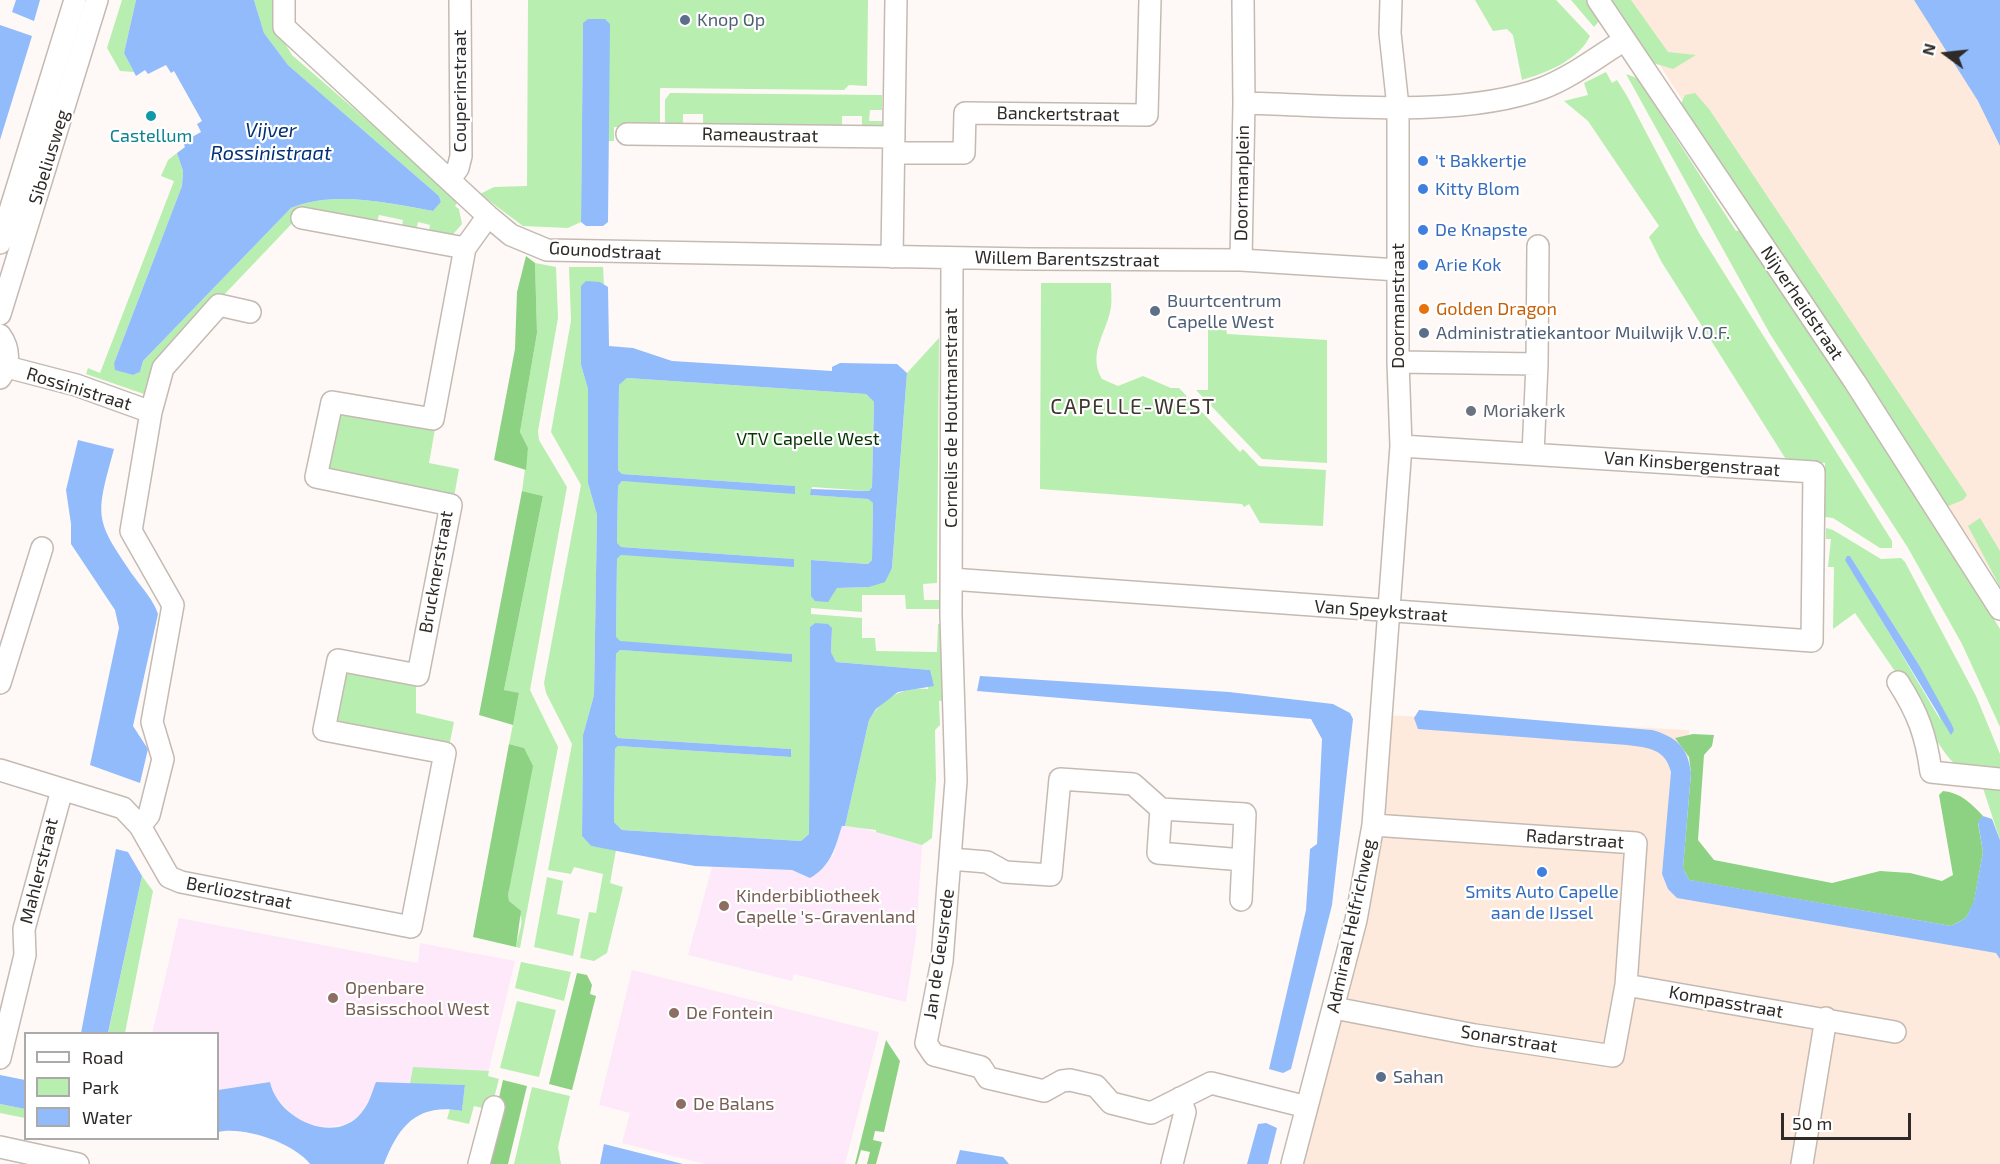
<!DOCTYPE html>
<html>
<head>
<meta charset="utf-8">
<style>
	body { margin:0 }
	#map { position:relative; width:2000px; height:1164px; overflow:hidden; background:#fef9f6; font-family:"Exo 2",sans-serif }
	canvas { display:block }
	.legend { position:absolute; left:24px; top:1032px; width:195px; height:108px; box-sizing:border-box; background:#fff; border:2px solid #abaaa9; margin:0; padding:8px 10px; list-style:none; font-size:18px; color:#2e2a27 }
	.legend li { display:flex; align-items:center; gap:12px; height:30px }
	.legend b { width:30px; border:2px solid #abaaa9 }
	.north { position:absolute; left:1916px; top:24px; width:60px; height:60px; -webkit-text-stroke:4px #fff; paint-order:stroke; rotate:285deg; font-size:16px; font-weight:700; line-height:24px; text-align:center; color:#2e2a27 }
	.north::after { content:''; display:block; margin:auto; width:21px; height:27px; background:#2e2a27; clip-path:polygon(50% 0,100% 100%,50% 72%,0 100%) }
	.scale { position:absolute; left:1781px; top:1113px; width:130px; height:27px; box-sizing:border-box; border:3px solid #2e2a27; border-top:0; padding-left:8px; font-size:18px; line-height:21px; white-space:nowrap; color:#2e2a27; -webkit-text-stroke:4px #fff; paint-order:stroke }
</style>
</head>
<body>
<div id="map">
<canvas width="2000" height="1164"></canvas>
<ul class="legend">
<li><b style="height:8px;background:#fff"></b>Road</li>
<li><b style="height:16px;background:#b8eeaf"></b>Park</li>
<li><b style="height:16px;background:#92bbfb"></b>Water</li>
</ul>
<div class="north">N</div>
<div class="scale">50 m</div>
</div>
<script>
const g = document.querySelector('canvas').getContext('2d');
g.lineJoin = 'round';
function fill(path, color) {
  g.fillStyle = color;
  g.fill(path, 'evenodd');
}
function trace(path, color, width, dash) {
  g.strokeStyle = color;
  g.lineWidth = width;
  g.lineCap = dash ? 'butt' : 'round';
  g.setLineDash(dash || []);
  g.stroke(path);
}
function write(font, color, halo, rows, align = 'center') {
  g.font = font + ' "Exo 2",sans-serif';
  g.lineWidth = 4.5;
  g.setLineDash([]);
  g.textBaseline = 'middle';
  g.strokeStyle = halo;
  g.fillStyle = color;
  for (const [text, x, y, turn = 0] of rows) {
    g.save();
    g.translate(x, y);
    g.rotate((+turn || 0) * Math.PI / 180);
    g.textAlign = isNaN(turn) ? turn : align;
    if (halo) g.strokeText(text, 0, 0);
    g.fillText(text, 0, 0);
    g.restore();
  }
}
fill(new Path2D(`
	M1617,0H1952L2000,98V585Z
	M1382,715L1689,730L1685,874L2000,933V1164H1292L1359,905Z`), '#fdeadd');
fill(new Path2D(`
	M851,825L922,845L916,937L906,1002L794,974L792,981L688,955L712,867L792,870L810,878L833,855L842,826L850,827Z
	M179,918L418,963L420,943L515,961L485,1085L377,1082L362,1114L347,1124L330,1127L313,1126L295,1117L272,1094L270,1082L218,1090V1034H152Z
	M632,970L879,1032L845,1164H705L622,1143L630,1113L599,1105Z`), '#fde9f9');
fill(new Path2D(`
	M122,0H136L124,53L134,72L120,71L107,48Z
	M254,0H275L281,37L292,55L459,200L455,206L459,209L462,224L447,241L428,238L430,225L418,222L415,235L401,233L403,220L379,215L375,228L301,214L159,363L154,382L147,381L144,394L86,374L88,368L100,373L174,181L161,176L168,160L177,153L183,171L182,186L114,363L116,370L133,375L140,372L143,361L291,208C334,190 388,203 433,211L441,202L439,196L288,65L264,33Z
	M528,0H868L867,86L849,85L844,90L660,88V127H614V141H608L583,23L581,222L568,228L523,226L480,194L494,187L527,186Z
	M1475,0H1556L1590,36C1579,60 1546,73 1522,80L1513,35L1507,29L1493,31Z
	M1571,0H1588L1600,20L1594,27Z
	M1609,0H1631L1668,52L1696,55L1673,69L1653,63Z
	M1606,72L1612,83L1617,80L1627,96L1699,233L1892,541V548H1880L1833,518L1825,517V463L1787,461L1661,261L1649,237L1659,226L1588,121L1564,101L1588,95L1584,83Z
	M1626,74L1637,78L1736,231L1745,229L1934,521L2000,629V727L1962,644L1908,548L1770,334Z
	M670,93L882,95V110H870L869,121H882V129H862V116H842V129L703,128V114H683V127H665V100Z
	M1695,93L1709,109L1967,495L1963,500L1941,509L1680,106L1685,95Z
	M535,263L556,267L558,318L538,431L539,440L567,487L530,690L558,747L520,948L516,947C521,921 528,920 509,901L508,896L524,748L509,744L519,694L504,690L543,496L522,491L528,448L520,432L537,333Z
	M569,267H603L604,285L600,282L581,286V365L588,389V483L597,515L594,695L583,735L582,836L591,846L616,850L610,883L623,887L607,953L594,961L580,958L589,912L596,913L603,874L574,867L571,874L548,870L572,744L546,693L544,683L581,485L551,432L571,321Z
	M1041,283H1111C1111,291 1112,299 1111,307C1107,333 1087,353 1102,379L1118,386L1143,376L1171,388H1179L1240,452L1243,449L1259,466L1326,470L1323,526L1260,523L1249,504L1244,507L1242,504L1040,489Z
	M1208,328H1226L1227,334L1327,340V463L1262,459L1196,390H1208Z
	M939,338L937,583L923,584L924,600H942L943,609H906L905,595H862V612L811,608V614L862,618V638H875L876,651L937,652L938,624H943L946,700L939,701L940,725L935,730L936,780L932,838L922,845L876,832V830L845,826L869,720C883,698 901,687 928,689L930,670L836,662L831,652L832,628L815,623L810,627L809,834L801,841L622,830L614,822L615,749L618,746L791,757V749L618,738L615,734L616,654L620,650L792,661L791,654L620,642L616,638L617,559L621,555L794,559L621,547L617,544L618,486L622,481L795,486L622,474L618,470L619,385L627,378L866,394L874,402L872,487L869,491L812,487L811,495L868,499L873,503L872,560L868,564L812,560L833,592L837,588L869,587L892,569L907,373Z
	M334,410L435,429L429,463L459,469L454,497L323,471Z
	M1980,518L2000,551V587L1968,526Z
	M1826,528L1833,530L1881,559L1901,558L1905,562L1976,696L2000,754V775C1988,773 1974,773 1963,769C1941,761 1918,702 1908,682L1903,683L1855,613L1833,629L1834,567H1828L1831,539H1826ZM1850,556L1919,665L1941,721L1846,560Z
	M343,672L416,684V713L454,722L449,747L333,724Z
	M1981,782L2000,783V840Z
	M142,876L153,891L125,1033L108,1034Z
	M547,877L563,881L557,914L580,919L573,956L534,947Z
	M521,962L571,972L564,1001L515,988Z
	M517,1001L556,1010L539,1077L500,1068Z
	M413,1067L489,1071L488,1076L499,1079L493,1102L486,1109L474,1106L469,1124L447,1119L450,1109L462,1111L465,1085L410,1084Z
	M532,1087L570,1096L558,1147L561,1164H514Z
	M0,1104L25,1109V1118L0,1113Z`), '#b8eeaf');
fill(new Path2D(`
	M526,256L535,263L537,333L520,432L528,448L526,470L494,460L515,349L517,292Z
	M522,491L543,496L504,690L519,693L513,725L479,715Z
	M1693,734L1714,735L1712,746L1704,755L1698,840L1714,860L1832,883L1880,871L1910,873L1942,881L1953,875L1939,795L1943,791C1961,793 1971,803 1983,816L1978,823L1983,852L1974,902L1966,918L1951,926L1689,880L1683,868L1691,773L1689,757L1675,738Z
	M509,744L524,748L533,766L508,895L509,901L521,911L516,947L473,937Z
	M577,973L587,975L592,985L590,994L596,996L572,1090L549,1084Z
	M886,1040L900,1061L884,1132L875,1131L873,1140L882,1142L876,1164H867L870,1152L861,1150L857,1164H855Z
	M503,1080L527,1086L508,1164H484Z`), '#8dd183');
fill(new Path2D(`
	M16,0H40L34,21L12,12Z
	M136,0H254L264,33L288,65L439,196L441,202L433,211C389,203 334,190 291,208L143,361L140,372L133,375L115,370L114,363L182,186L183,171L177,153L185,147L183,142L201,132L197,124L202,121L174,71L171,73L166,65L148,74L145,70L136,76L124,53Z
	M1914,0H2000V146L1978,101Z
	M588,19H605L610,24L608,222L603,226H586L581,222L583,23Z
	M0,25L32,36L0,140Z
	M586,281L600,282L608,287L609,346L633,348L672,361L832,371V367L840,363L897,364L907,373L892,568L885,582L869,587L837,588L828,602L815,601L811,596V560L868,564L872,560L873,503L868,499L810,495L811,489L869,491L872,487L874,402L866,394L627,378L619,385L618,470L622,474L795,486V494L622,481L618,486L617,543L621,547L794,559V567L621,555L617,559L616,637L620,641L792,654V662L620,650L616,654L615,734L618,738L791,749V757L618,746L615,749L614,822L622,830L801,841L809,834L810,627L815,623L828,624L832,628L831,652L836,662L930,670L934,686L898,692L876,709L869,720L845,826H842C835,848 831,866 810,878L792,870L695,866L591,846L582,836L583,735L594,695L597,515L588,483V389L581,365V286Z
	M78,440L114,449C95,518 94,519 135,578C143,589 154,601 158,614L133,726L148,749L140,783L90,765L119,628L115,610L71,544V524L66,490Z
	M1847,556H1850L1919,665L1952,725L1954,730L1951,735L1845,560Z
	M980,676L1229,692L1333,704L1350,713L1353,719L1332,905L1291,1069L1283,1073L1269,1069L1306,910L1310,849L1317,844L1322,739L1311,719L977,691Z
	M1419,710L1652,730C1677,737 1688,748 1691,773L1683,868L1689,880L1696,881L1951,926L1966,918L1974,901L1983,852L1978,822L1983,816L1992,819L2000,840V959L1996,953L1677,898L1668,889L1662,874L1671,772C1665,748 1648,748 1627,745L1418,729L1414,718Z
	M116,849L128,852L142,876L108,1033H81Z
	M0,1075L25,1080V1109L0,1104Z
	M270,1082C277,1118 335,1147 362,1112C369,1104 372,1092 376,1082L465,1085L462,1111C418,1103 399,1125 384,1164H310C294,1143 244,1126 218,1132V1090Z
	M1266,1123L1277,1128L1268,1164H1247L1258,1124Z
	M604,1144L683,1164H600Z
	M960,1150L1003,1157L1009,1164H956Z`), '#92bbfb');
const minor = new Path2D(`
	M284,0V27L488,216L511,235L547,250L1028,259L1241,260L1398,270
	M1243,0L1244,103
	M1598,0L1855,382L2000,609
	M627,134L894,137
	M894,153H964L965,113L1147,115L1150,0
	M450,179L458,168L461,156L460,0
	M302,218L465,248
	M0,243L75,0
	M892,257L896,0
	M952,258L951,616L956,781L942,961L926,1043L934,1055L981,1067L988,1078L1044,1091L1062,1081L1070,1080L1096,1086L1111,1103L1151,1113L1211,1083L1307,1107
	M1241,260L1244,103C1332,105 1460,119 1543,88C1572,77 1598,56 1625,40
	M0,314L97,0
	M0,335C10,349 10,364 0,378
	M1398,362L1537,364L1533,454
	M1537,364L1538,246
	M7,367L76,385L151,412
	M951,579L1812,641L1814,472L1401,446
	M1898,682C1918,713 1926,735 1931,772L2000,779
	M0,683L42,548
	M0,770L123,808L140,826L169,877L181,882L411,927L445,753L324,730L338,660L418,675L451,505L316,477L332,402L433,419L465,248L488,216
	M1161,809L1158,853L1243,860
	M140,826L149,815L163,759L152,722L173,605L131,531L151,412L163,368L219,305L250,312
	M951,859L987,862L1005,872L1051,875L1060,779L1133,784L1161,809L1245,814L1241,900
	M1626,985L1895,1032
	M1334,1008L1475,1035L1613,1056L1626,985L1636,843L1373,825
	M0,1058L25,955L24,929L62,790
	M0,1147L78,1164
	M479,1164L494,1107
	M1172,1164L1185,1112L1180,1098
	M1292,1164L1356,920L1373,825L1401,446L1398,362V107L1390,33L1391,0
	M1802,1164L1826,1018`);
trace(minor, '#c5bab2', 24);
trace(minor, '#fff', 21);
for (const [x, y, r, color] of [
	[685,20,6,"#5c6f8a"],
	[151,116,6,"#0f9aa8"],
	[1423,161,6,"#3f7fe0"],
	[1423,189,6,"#3f7fe0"],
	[1423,230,6,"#3f7fe0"],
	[1423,265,6,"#3f7fe0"],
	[1424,309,6,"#e8710a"],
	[1155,311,6,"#5c6f8a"],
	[1424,333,6,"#5c6f8a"],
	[1471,411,6,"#6b7280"],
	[1542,872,6,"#3f7fe0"],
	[724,906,6,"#8d6e63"],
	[333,998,6,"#8d6e63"],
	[674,1013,6,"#8d6e63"],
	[1381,1077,6,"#5c6f8a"],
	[681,1104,6,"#8d6e63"]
]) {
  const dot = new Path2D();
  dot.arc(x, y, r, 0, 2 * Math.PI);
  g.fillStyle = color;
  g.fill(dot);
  trace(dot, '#fff', 2);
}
write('18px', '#4e5e75', '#fff', [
	["Knop Op",697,20],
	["Buurtcentrum",1167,301],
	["Capelle West",1167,322],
	["Administratiekantoor Muilwijk V.O.F.",1436,333],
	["Sahan",1393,1077]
], 'left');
write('18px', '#2e2a27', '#fff', [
	["Couperinstraat",460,91,-90],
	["Banckertstraat",1058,114,1],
	["Rameaustraat",760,135,1],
	["Sibeliusweg",49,157,-73],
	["Doormanplein",1242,183,-89],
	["Gounodstraat",605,251,3],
	["Willem Barentszstraat",1067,259,1],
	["Nijverheidstraat",1802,303,56],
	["Doormanstraat",1398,306,-90],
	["Rossinistraat",79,389,17],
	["Cornelis de Houtmanstraat",951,418,-90],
	["Van Kinsbergenstraat",1692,464,4],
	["Brucknerstraat",436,572,-80],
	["Van Speykstraat",1381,611,4],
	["Radarstraat",1575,839,4],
	["Mahlerstraat",39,871,-76],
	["Berliozstraat",239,893,11],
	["Admiraal Helfrichweg",1351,926,-78],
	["Jan de Geusrede",939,954,-82],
	["Kompasstraat",1726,1002,10],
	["Sonarstraat",1509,1039,9]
]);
write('18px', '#0d838f', '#fff', [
	["Castellum",151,136]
]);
write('18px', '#366cbe', '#fff', [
	["'t Bakkertje",1435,161],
	["Kitty Blom",1435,189],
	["De Knapste",1435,230],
	["Arie Kok",1435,265],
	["Smits Auto Capelle",1542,892,"center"],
	["aan de IJssel",1542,913,"center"]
], 'left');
write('18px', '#c56008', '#fff', [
	["Golden Dragon",1436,309]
], 'left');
write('18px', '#5b616d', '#fff', [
	["Moriakerk",1483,411]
], 'left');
write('18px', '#043400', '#fff', [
	["VTV Capelle West",808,439]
]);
write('18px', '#785e54', '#fff', [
	["Kinderbibliotheek",736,896],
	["Capelle 's-Gravenland",736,917],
	["Openbare",345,988],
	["Basisschool West",345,1009],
	["De Fontein",686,1013],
	["De Balans",693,1104]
], 'left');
write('italic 20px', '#023175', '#fff', [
	["Vijver",271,130],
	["Rossinistraat",271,153]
]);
g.letterSpacing = '1.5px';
write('21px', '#3f362f', '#fff', [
	["CAPELLE-WEST",1133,407]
]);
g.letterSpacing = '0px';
</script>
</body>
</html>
